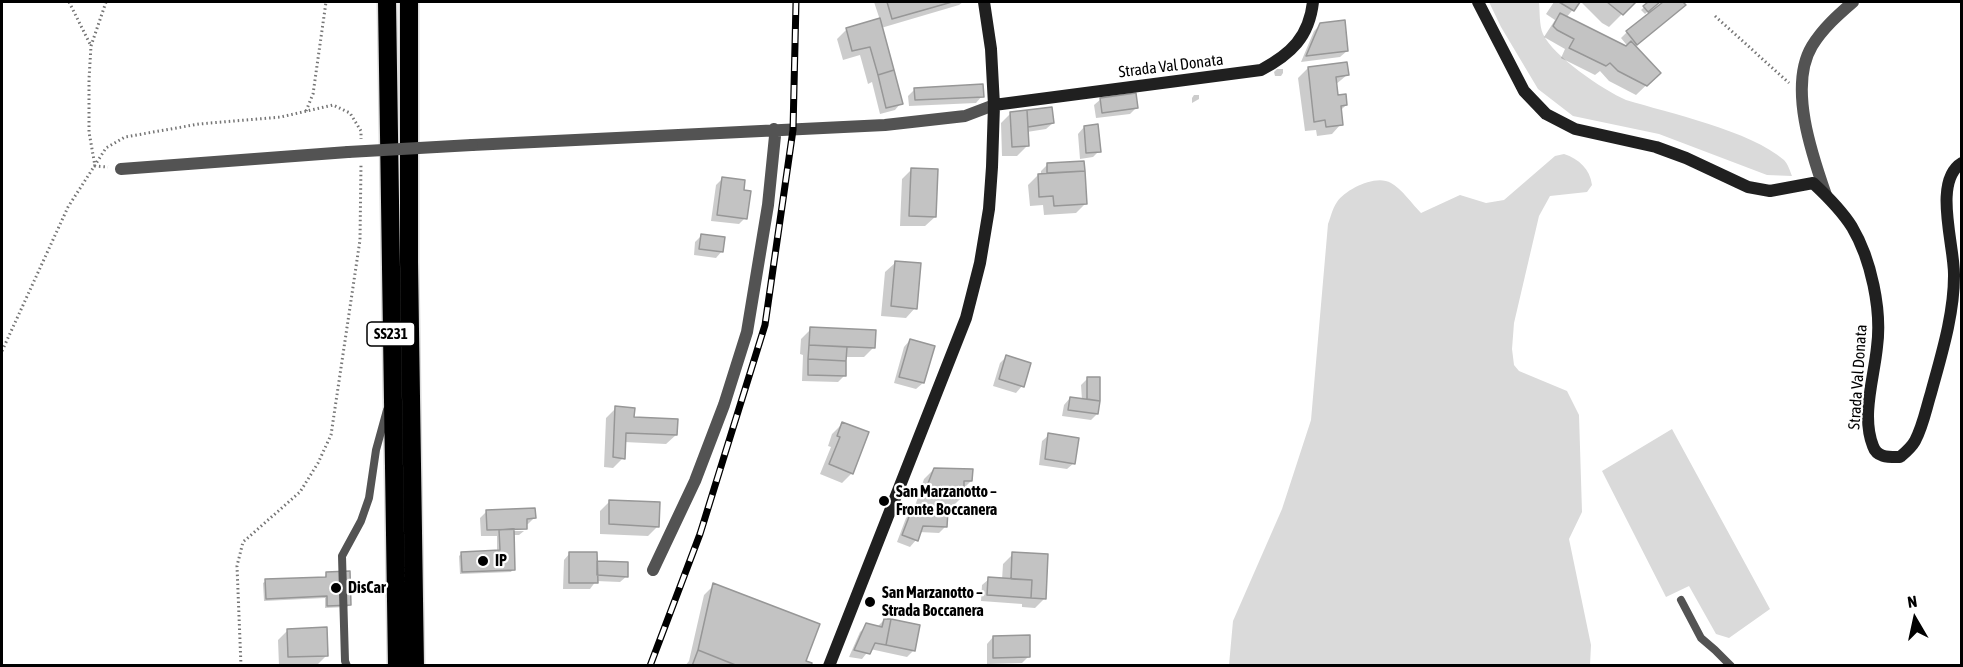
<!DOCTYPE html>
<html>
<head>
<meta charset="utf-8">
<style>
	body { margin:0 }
	#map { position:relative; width:1963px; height:667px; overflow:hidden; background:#fff; font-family:"Asap Condensed",sans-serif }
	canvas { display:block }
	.frame { position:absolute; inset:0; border:3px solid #000; pointer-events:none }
	.north { position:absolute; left:1885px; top:589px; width:60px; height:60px; -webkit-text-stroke:4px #fff; paint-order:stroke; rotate:351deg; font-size:16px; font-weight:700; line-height:24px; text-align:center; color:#000 }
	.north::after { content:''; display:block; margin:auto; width:21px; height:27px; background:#000; clip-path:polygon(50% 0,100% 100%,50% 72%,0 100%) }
</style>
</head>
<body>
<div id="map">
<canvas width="1963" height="667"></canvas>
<div class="frame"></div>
<div class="north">N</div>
</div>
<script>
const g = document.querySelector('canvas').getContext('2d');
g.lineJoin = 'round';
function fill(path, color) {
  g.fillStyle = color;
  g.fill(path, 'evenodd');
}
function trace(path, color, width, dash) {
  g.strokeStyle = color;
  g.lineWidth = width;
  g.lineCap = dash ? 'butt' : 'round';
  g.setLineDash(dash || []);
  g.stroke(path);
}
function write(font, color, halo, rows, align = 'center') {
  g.font = font + ' "Asap Condensed",sans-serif';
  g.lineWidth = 4.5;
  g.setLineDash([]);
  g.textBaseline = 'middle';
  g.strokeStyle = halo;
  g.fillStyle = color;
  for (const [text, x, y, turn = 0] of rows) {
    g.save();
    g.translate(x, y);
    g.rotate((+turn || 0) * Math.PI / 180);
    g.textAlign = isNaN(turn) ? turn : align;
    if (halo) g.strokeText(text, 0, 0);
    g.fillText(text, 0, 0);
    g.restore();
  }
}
fill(new Path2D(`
	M1489,2H1539C1540,11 1539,25 1543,34C1553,56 1603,90 1626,100C1669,113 1751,131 1784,160C1788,164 1790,171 1792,176L1767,175L1659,134L1573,116L1538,89L1501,27Z
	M1564,154C1579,159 1590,169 1592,185L1587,192L1550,196L1539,216L1514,323L1512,349L1514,365L1519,371L1567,391L1579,415L1582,512L1569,539L1591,645L1590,665H1229L1233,621L1282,509L1311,420L1328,224C1331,217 1332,209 1337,202C1346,189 1376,174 1391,183C1401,188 1413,205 1421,213L1460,195L1486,203L1504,200L1555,156Z
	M1672,429L1770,609L1729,638L1716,634L1689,586L1666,597L1602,471Z`), '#dadada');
fill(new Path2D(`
	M874,2H963L959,5L881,28L901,103L895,110L880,114L872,82L868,84L860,55L843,60L837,39L847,29L880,20Z
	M1554,2H1579L1566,18L1630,49L1621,38L1627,32L1665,2H1681L1684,5L1634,47L1659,73L1636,95L1609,81L1600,71L1595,75L1561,58L1565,49L1544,37L1555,20L1546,14Z
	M1581,2H1634L1609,27L1602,23Z
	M1650,2H1659L1645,14L1641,10Z
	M1321,24L1347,51L1340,57L1301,62L1314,31Z
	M1308,68L1347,75L1335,85L1337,97L1346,105L1340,111L1341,124L1332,134L1317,136L1316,130L1305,131L1298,78Z
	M1277,69H1283V73L1281,76H1275L1274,72Z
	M915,89L982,96L976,103L909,106L908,96Z
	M1194,95H1199V99L1192,103V98Z
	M1101,99L1136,108L1130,114L1096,118L1094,105Z
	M1051,108L1053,123L1046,129L1027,132V146L1017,156H1002L1001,123L1011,113Z
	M1084,127L1099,151L1093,157L1080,159L1078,134Z
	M1083,162L1086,203L1076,213L1044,215L1043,205L1030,206L1028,185L1038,175H1041V171L1047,165Z
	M912,169L935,217L925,226H900L902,179Z
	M722,179L742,191L745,218L739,224L711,221L716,185Z
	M702,235L722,251L716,258L694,255L695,242Z
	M895,263L915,308L906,318L881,316L885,272Z
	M811,329L874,347L864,357H845L844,376L838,382L802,381L803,355L800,354L801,339Z
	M910,340L923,383L916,389L894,383L904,347Z
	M1006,357L1022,386L1016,393L993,386L1000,363Z
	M1088,378H1098L1097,414L1091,420L1062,416L1064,405L1070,398L1082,400L1081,385Z
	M616,408L633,418L676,435L666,444L624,442L623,458L613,468L604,467L606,418Z
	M842,424L852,473L842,483L820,474L831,447L828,446L832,434Z
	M1049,435L1074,463L1067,469L1039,465L1042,441Z
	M934,469L971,481L962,490V497L952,507L915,506L924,479Z
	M610,501L658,526L648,536L600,534V511Z
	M487,511L534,518L528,524L512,528V531H524L519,535H512L513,569L511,572L460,574L459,556L462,553L497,552V536H481L480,518Z
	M913,511L946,526L939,533L919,532L916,540L910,547L897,542L906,518Z
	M570,553L596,563L627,576L620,582L596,581L590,589H563L564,560Z
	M1013,554L1045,598L1035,608L1022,607V604L981,601L982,585L989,579L1002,580L1003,564Z
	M327,573L350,604L347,607L325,608V598L264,601L263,583L266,581L324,578Z
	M714,585L804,662L809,666H685L689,661L704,595Z
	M884,620L914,650L907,657L870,649L862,659L849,657L860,632L867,625L877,627Z
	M288,630L327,655L317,665L279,666L278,640Z
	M993,637L1028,657L1022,663L987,664V644Z`), '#0003');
const building = new Path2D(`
	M887,2H952L892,19Z
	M1559,2H1580L1574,11Z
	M1607,2H1636L1623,15Z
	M1648,2H1660L1648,12L1643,6Z
	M1663,2H1683L1686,5L1637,45L1626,31Z
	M1560,13L1626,46L1631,41L1661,73L1647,86L1618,71L1610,63L1606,66L1569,48L1574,39L1557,30L1553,26Z
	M880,18L894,70L878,75L870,47L852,51L846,28Z
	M1345,20L1348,51L1306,56L1320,23Z
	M1347,62L1349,75L1336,77L1338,95L1346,94L1347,105L1341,106L1343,125L1326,127L1325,120L1314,122L1308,67Z
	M894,70L903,104L886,108L878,75Z
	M983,84L984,97L915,100L914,88Z
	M1136,93L1138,108L1102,113L1100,98Z
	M1052,107L1054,123L1028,127L1027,110Z
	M1027,110L1029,146L1012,147L1010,112Z
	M1098,124L1101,152L1086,153L1084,126Z
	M1084,161L1085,171L1047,173V163Z
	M911,168L938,169L936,217L909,216Z
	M1085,171L1087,204L1054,206L1053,196L1039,197L1038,174Z
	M722,177L745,180L744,190L751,191L747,219L717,215Z
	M701,234L725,237L723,252L699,249Z
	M895,261L921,263L917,309L891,306Z
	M810,327L876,330L875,348L809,345Z
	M910,339L935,346L924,383L899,377Z
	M809,345L847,347L846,361L808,359Z
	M1006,355L1031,363L1024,387L999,379Z
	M808,359L846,361V376L808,375Z
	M1087,377H1100V401L1087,399Z
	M1070,397L1100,401L1098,414L1068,410Z
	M615,406L635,408L634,417L678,419L677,435L626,433L625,459L613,457Z
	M842,422L869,432L853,474L829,464L840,437L837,436Z
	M1048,433L1079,438L1075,464L1045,459Z
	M934,468L973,469L972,481H964V497L923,496Z
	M609,500L660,502L659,527L609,524Z
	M535,508L536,518L527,519V529L487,530L486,510Z
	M912,509L948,510L947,527L923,526L918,541L902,535Z
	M514,529L515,570L462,572L461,552L500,550L499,530Z
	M569,552H597L598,583H569Z
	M1012,552L1048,554L1046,599L1031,598L1032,580L1011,579Z
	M597,561L628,562V577L597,575Z
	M350,571L351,605L327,606V596L266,599L265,579L326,577V572Z
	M988,577L1032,580L1031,598L987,595Z
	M713,583L820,624L806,661L812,663L811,666H738L698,650Z
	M884,619H891L886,645L875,643L870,654L854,650L866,623L882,627Z
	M891,619L920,625L915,651L886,645Z
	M327,627L328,656L288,657L287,629Z
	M1030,635V657L993,658V636Z
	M698,650L738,666H692Z`);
fill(building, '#c3c3c3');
trace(building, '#979797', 1.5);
const highway = new Path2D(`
	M387,2L397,666
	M409,2V262L415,666`);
trace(highway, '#dbdbdb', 21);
trace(new Path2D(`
	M69,2L91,46
	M106,2L91,46L89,79V132L95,166L108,167
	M1715,16L1789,83
	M306,111L313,94L326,2
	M2,351L68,207L106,148L125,137L199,124L281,117L333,105L350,113L361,131V139
	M241,666L237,566L243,542L300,492L318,463L331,435L360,240L361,164`), '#757575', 3, [1.5, 3]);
trace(new Path2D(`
	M1681,600L1701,638L1715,650L1731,666
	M347,666L345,661L342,556L361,521L369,498L376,450L387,410`), '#535353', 8);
trace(new Path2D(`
	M472,145L885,125L965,116L994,105
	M121,169L348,152
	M1826,195C1812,155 1788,86 1812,46C1823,28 1838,15 1853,2
	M653,570L695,481L724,405L747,332L768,205L775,136L774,129`), '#535353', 12);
trace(new Path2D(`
	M1478,2L1524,91L1546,114L1575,129L1656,147L1686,158L1748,187L1770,191L1813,183C1827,196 1842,211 1852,227C1871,259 1882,310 1877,347C1874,378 1861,416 1873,446C1877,458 1889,457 1900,457C1906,452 1911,448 1915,441C1923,426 1926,409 1931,393C1941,356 1954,315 1954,276C1955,247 1932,181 1962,163
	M994,105L1261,70C1291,54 1309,37 1313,2
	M829,666L966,318L980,263L989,209L992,167L994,105L991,49L984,2`), '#202020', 12);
trace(highway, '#000', 18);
const rail = new Path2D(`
	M650,666L700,534L765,325L793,130L796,2`);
trace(rail, '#000', 7);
trace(rail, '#fff', 4.5, [14]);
trace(new Path2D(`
	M348,152L472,145`), '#535353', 12);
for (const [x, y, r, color] of [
	[884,501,6,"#000"],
	[483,561,6,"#000"],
	[336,588,6,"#000"],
	[870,602,6,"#000"]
]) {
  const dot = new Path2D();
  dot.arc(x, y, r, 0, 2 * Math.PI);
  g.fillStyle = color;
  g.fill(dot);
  trace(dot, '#fff', 2);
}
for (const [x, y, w] of [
	[391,334,48]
]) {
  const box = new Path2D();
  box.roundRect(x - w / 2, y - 12, w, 24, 4.5);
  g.fillStyle = '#fff';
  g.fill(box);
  trace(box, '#000', 1.5);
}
write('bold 15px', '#000', null, [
	["SS231",391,334]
]);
write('16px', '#000', '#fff', [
	["Strada Val Donata",1171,66,-7],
	["Strada Val Donata",1858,377,-86]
]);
write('bold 16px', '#000', '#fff', [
	["San Marzanotto –",896,492],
	["Fronte Boccanera",896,510],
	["IP",495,561],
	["DisCar",348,588],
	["San Marzanotto –",882,593],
	["Strada Boccanera",882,611]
], 'left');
</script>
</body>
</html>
